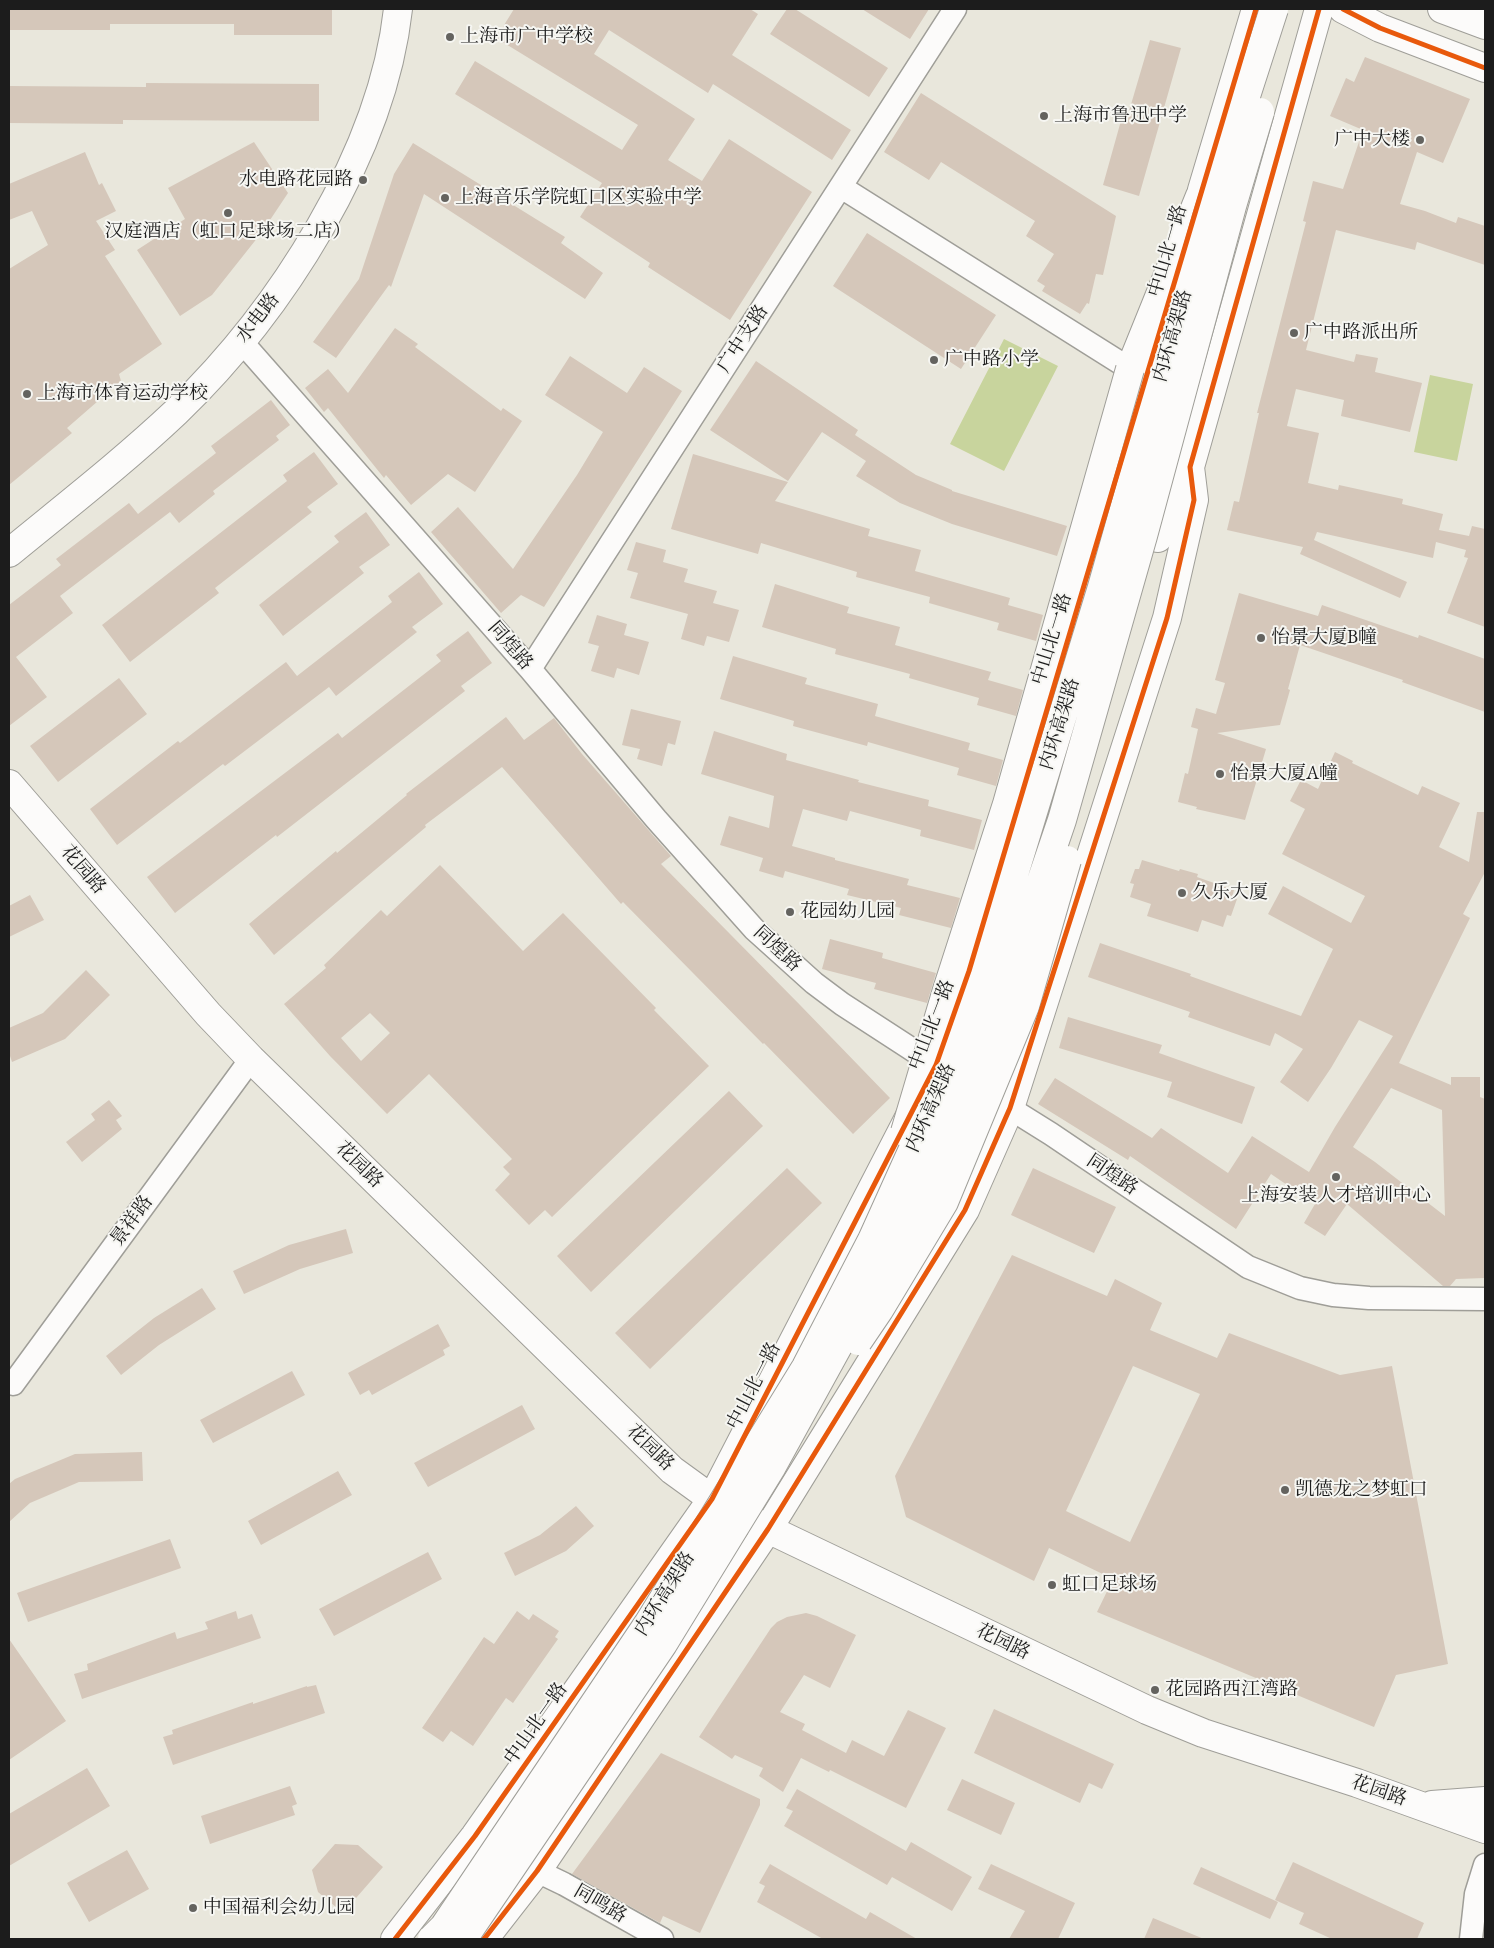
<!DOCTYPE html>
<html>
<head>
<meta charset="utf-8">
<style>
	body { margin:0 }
	#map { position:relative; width:1494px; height:1948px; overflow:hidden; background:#e9e7dc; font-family:"EB Garamond",serif }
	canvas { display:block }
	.frame { position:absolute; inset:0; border:10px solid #1c1c1c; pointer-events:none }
</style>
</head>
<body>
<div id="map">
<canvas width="1494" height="1948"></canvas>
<div class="frame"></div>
</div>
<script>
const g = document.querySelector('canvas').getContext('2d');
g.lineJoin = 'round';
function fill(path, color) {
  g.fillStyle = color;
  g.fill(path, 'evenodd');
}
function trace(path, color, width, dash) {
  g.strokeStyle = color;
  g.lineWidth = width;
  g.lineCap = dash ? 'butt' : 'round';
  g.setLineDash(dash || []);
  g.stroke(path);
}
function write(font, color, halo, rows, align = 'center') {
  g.font = font + ' "EB Garamond","Noto Serif SC",serif';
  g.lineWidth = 4;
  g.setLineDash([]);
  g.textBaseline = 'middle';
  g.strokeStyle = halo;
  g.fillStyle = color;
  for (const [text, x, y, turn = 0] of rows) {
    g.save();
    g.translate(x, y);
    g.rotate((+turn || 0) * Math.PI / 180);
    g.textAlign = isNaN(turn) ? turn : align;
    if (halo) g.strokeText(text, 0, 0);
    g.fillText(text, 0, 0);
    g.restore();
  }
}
fill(new Path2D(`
	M1004,339L1058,366L1004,471L950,444Z
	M1430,375L1473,384L1457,461L1414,452Z`), '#c8d49d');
fill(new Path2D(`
	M9,9H332V35H234V24H110V30H9Z
	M514,9H750L758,14L732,55L851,130L832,160L713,84L708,93L609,30L594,54L695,119L668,160L702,181L729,139L812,192L730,320L648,267L650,263L580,217L602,183L455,94L475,61L622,150L638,125L496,38Z
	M787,9H795L888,68L869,97L770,34Z
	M862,9H929L910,39Z
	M1150,40L1181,48L1139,196L1103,185L1122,117L1127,118Z
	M1365,57L1470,99L1443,163L1417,152L1400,204L1425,211L1456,223L1458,217L1485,226V265L1417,242L1415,250L1336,230L1306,350L1354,362L1356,354L1378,358L1375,372L1422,383L1410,432L1341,416L1344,400L1296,389L1287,426L1319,433L1308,483L1338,490L1339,485L1403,499L1402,504L1443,514L1439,530L1469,536L1472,526L1485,529V627L1447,613L1468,558L1464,557L1466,550L1436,542L1433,558L1317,532L1314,540L1407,582L1400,598L1300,554L1303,547L1227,530L1234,501L1239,502L1259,413H1257L1306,222L1303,221L1313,181L1343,189L1363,130L1330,116L1346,78L1354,82Z
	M146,83L319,84V121L123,120V124L9,123V86L146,87Z
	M921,93L1116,216L1103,275L1096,274L1089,304L1087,303L1080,314L1042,291L1045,286L1037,281L1054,254L1026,236L1035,221L941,162L929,180L884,152Z
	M254,142L288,193L262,232L212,295L180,316L137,250L185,219L168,188Z
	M413,143L565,237L561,243L603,273L585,299L424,194L391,287L389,285L336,358L313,342L359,279L394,174Z
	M85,152L99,185L102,183L116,211L96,221L115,250L105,256L162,344L119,374L121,381L67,428L72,433L9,485V269L48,245L32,211L9,220V184Z
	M867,233L996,315L961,369L833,286Z
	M395,328L418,344L415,347L501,411L503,408L522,421L475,492L448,474L411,505L386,475L384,478L328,408L324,412L305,388L328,369L348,393Z
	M570,356L627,393L644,367L682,391L544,607L521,595L501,613L431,532L458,507L513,569L577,475L603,432L545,395Z
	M756,361L858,430L855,435L916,475L952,490V491L1067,526L1057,556L952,524L900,503L856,476L866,461L822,432L788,481L710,430Z
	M271,400L290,425L276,436L279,440L213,491L215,494L179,523L170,512L60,596L73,613L16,657L47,697L9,726V605L61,565L56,559L129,503L138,514L216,453L211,446Z
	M314,452L338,484L307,507L312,512L215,588L219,593L130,662L102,625L287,481L283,475Z
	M693,454L788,482L775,501L870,529L868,536L921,550L915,571L1010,598L1008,605L1043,615L1036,641L997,630L999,623L929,603L930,597L856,577L857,572L761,543L758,554L671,529Z
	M366,512L390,545L359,567L364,573L283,636L259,605L339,542L334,536Z
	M636,542L666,550L663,562L688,569L684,582L717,591L713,603L739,610L729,642L707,636L704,646L681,639L688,614L630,598L638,573L627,570Z
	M419,572L443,604L412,627L417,632L336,696L329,687L225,766L223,764L117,845L90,809L178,741L180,743L286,662L297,676L392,602L388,596Z
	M775,584L849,607L847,613L900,627L895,645L991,672L988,680L1023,690L1016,716L977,705L979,698L909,678L910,674L835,654L836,649L762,627Z
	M1239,593L1318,616L1322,605L1418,638L1419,635L1485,659V712L1402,682L1403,680L1300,645L1288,689L1290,690L1280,725L1217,733L1266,749L1245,820L1196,809L1197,807L1178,802L1185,773L1188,774L1198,729L1191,727L1196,708L1216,714L1225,683L1215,680Z
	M597,615L627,624L624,635L649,642L639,675L617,668L614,678L591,671L599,646L588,643Z
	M468,631L492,663L461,686L465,691L277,837L276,835L175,913L147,877L338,733L342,738L441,661L436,655Z
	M733,656L807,678L805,684L878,704L875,716L970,743L968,750L1003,760L996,786L957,775L959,768L868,742L867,746L793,726L794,721L720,699Z
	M119,678L147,714L58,782L30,746Z
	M631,709L681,721L675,745L668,743L662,766L637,759L640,749L622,745Z
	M506,717L524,740L554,718L582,754L671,856L661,864L801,1006L890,1098L853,1134L764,1043L763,1044L623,902L621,904L502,767L425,825L426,827L274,955L249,924L336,851L337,853L407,795L406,794Z
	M714,731L787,754L786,760L859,780L858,782L929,800L928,806L982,820L974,850L920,836L921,830L850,811L847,821L803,809L792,846L835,858V860L909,879L907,885L960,898L951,928L899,915L901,908L847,895L849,889L785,871L783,878L759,871L763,858L720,845L729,816L769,828L774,796L701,774Z
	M1335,752L1353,761L1352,763L1418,795L1422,786L1460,803L1439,847L1469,862L1477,812H1485V872L1463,914L1470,918L1399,1063L1451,1085V1077H1480V1097L1485,1099V1278L1456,1279L1450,1286H1443L1347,1204L1325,1236L1304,1223L1315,1204L1271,1174L1236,1229L1130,1156L1128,1160L1038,1104L1055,1078L1152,1138L1161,1128L1228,1173L1252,1136L1309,1172L1335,1127L1393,1036L1359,1020L1331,1068L1308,1102L1280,1082L1303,1049L1275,1033L1270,1046L1188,1017L1190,1012L1088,977L1100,943L1191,974L1190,976L1301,1016L1333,949L1268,914L1283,886L1351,923L1365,896L1282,854L1305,809L1290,801L1301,780L1318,789ZM1391,1088L1442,1110L1445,1216L1375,1162L1353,1147Z
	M1142,860L1179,871L1180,869L1198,874L1197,877L1234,890L1232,897L1237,899L1231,916L1227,915L1223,927L1202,920L1198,932L1147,916L1151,904L1130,897L1134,884L1130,883L1135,869H1139Z
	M440,865L523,951L563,913L656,1008L654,1010L709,1066L552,1217L545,1210L529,1225L495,1190L510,1174L503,1167L512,1159L429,1074L387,1114L330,1056L284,1004L326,968L324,965L381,910L387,916ZM370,1013L390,1033L361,1061L341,1038Z
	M30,895L44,920L9,937V906Z
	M830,939L883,953L882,958L936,973L927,1003L874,989L876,983L822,969Z
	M86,970L110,995L65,1039L12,1062L9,1053V1028L43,1013Z
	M1068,1017L1162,1045L1159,1053L1255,1087L1242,1124L1167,1097L1172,1082L1059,1048Z
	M729,1091L763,1126L591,1292L557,1256Z
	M109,1100L122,1116L116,1120L122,1129L82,1162L66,1142L95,1120L91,1114Z
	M787,1168L822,1203L650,1369L615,1333Z
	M1033,1168L1116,1207L1094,1253L1011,1215Z
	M346,1229L353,1253L300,1269L244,1294L233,1271L289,1245Z
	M1012,1255L1107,1296L1115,1279L1162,1303L1150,1330L1217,1358L1229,1333L1340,1375L1392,1366L1448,1664L1396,1675L1374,1727L1097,1612L1113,1579L1049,1548L1034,1581L906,1517L895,1476ZM1133,1366L1200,1394L1130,1542L1066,1511Z
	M202,1288L216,1309L159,1345L121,1375L106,1356L154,1318Z
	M438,1324L450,1346L443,1350L445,1355L372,1395L369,1390L360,1395L348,1373Z
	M292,1371L305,1395L213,1443L200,1420Z
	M522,1405L535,1429L428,1487L414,1463Z
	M142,1452L143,1481L79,1482L30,1503L9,1522V1484L15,1479L75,1454Z
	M338,1471L352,1495L261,1545L248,1521Z
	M576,1506L594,1526L566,1551L515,1576L504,1553L540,1535Z
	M170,1539L181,1568L28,1622L17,1593Z
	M428,1552L442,1579L334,1636L319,1609Z
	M236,1611L238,1619L252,1614L261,1638L82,1699L74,1674L88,1670L87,1664L175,1632L177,1639L208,1629L205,1622Z
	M517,1611L529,1620L533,1614L559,1631L555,1637L558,1639L513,1703L506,1698L473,1746L451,1731L443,1742L422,1728L484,1637L494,1644Z
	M806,1613L817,1616L856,1635L830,1688L804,1675L780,1712L805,1724L802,1730L846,1753L852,1740L884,1756L908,1710L946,1728L906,1808L830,1770L829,1772L801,1758L783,1792L759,1776L763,1768L735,1755L732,1759L699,1737L771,1628L777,1622L787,1617Z
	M9,1639L66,1721L9,1760Z
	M316,1685L325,1713L173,1765L163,1737L173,1734L172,1730L253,1702V1704L307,1686V1687Z
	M994,1709L1114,1764L1102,1789L1089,1783L1080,1803L974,1753Z
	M661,1753L760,1799V1805L700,1933L663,1916L660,1923L572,1874Z
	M87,1768L110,1806L9,1866V1814Z
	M962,1779L1015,1803L1001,1835L947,1810Z
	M290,1786L297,1804L292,1806L295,1815L210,1844L201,1816Z
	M797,1789L906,1851L911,1842L972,1877L952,1911L892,1877L887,1885L784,1826L793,1811L786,1808Z
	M335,1844L358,1845L383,1867L343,1913L318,1892L312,1870Z
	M127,1850L149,1889L89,1922L67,1883Z
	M1293,1862L1424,1923L1417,1939H1332L1299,1924L1304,1913L1275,1900Z
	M770,1864L866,1919L870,1912L917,1939H823L757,1902L765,1886L759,1883Z
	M991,1864L1075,1903L1058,1939H1009L1025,1911L978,1889Z
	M1201,1867L1278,1902L1270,1919L1193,1884Z
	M1153,1918L1204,1939H1144Z`), '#d5c7ba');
const minor = new Path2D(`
	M841,187L1130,369
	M241,341L530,669L656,819L754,929L814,983L842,1004L939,1067
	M530,669L955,9
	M995,1099L1051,1134L1248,1267L1300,1288L1333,1295L1369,1298L1485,1299
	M13,1384L251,1059
	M537,1871L564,1884L662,1939
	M1471,1939L1476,1894L1485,1865`);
const major = new Path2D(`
	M1343,9L1380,28L1485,68
	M1442,9L1485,25
	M1202,190L1256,9
	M9,553C65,507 123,462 176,412C280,312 382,154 398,9
	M1069,632L1170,300
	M9,784L208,1014L251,1059L672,1470L712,1499L768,1529L1147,1710L1203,1733L1357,1783L1485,1829
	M946,1036L969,971L991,897
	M1432,1805L1485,1801
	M395,1939L475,1836L712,1499L913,1110
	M484,1939L537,1871L768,1529L965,1210L1010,1108L1167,618L1194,500L1190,467L1319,9`);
const highway = new Path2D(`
	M1130,369L1200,196
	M1158,538L1190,467`);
trace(minor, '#9f9e98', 25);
trace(major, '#9f9e98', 30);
trace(highway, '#9f9e98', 30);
trace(minor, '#fcfbfa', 22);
trace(major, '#fcfbfa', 28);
trace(highway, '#fcfbfa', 28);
const highwayBridge = new Path2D(`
	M905,1132L947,990L1007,804L1130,369
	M858,1341L879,1310L944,1202L1025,1006L1067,860
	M432,1939L444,1927L648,1624L806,1367L872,1240L955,1056L1008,894L1102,587L1207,217L1274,9
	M463,1939L663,1644L771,1468L902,1230L980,1061L1062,820L1143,536L1232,206L1260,112`);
trace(highwayBridge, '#9f9e98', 30, []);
trace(highwayBridge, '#fcfbfa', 28);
trace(new Path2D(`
	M1343,9L1380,28L1485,68
	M395,1939L475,1836L712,1499L936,1065L969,971L1256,9
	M484,1939L537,1871L768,1529L965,1210L1010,1108L1167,618L1194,500L1190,467L1319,9`), '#e8590c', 5);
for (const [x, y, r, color] of [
	[450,37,5,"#64635f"],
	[1044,116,5,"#64635f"],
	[1420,140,5,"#64635f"],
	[363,180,5,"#64635f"],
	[445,198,5,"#64635f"],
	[228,213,5,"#64635f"],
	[1294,333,5,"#64635f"],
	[934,360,5,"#64635f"],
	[27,394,5,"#64635f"],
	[1261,638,5,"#64635f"],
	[1220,774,5,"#64635f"],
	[1182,893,5,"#64635f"],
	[790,912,5,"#64635f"],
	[1336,1177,5,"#64635f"],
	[1285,1490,5,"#64635f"],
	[1052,1585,5,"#64635f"],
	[1155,1690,5,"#64635f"],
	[193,1908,5,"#64635f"]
]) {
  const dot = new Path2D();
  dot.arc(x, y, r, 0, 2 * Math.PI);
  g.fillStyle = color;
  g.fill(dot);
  trace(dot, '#f6f6f2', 2);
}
write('19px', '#1c1c1c', '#f6f6f2', [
	["上海市广中学校",460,37],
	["上海市鲁迅中学",1054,116],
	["广中大楼",1410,140,"right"],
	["水电路花园路",353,180,"right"],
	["上海音乐学院虹口区实验中学",455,198],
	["汉庭酒店（虹口足球场二店）",228,232,"center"],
	["广中路派出所",1304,333],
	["广中路小学",944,360],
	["上海市体育运动学校",37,394],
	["怡景大厦B幢",1271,638],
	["怡景大厦A幢",1230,774],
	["久乐大厦",1192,893],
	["花园幼儿园",800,912],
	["上海安装人才培训中心",1336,1196,"center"],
	["凯德龙之梦虹口",1295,1490],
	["虹口足球场",1062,1585],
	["花园路西江湾路",1165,1690],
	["中国福利会幼儿园",203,1908]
], 'left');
write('19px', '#1c1c1c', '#f6f6f2', [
	["中山北一路",1168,251,-74],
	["水电路",258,318,-52],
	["内环高架路",1173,336,-74],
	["广中支路",743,339,-57],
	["中山北一路",1052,639,-73],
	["同煌路",510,646,49],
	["内环高架路",1060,724,-73],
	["花园路",83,870,49],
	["同煌路",777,949,43],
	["中山北一路",932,1025,-69],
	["内环高架路",931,1108,-66],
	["花园路",359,1165,44],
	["同煌路",1112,1175,34],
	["景祥路",132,1221,-54],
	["中山北一路",754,1386,-63],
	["花园路",650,1448,44],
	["内环高架路",665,1594,-58],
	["花园路",1003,1642,26],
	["中山北一路",536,1724,-55],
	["花园路",1379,1791,19],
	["同鸣路",600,1904,30]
]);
</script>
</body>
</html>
